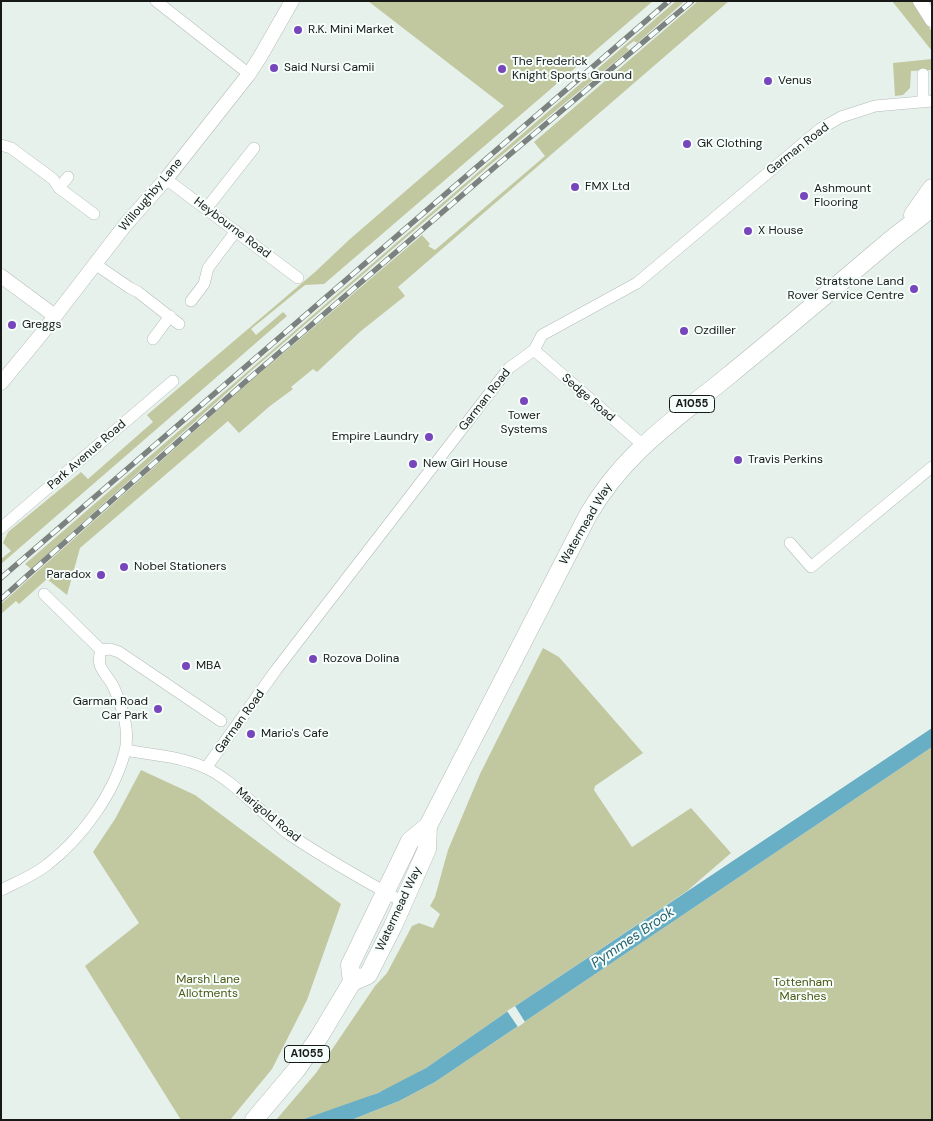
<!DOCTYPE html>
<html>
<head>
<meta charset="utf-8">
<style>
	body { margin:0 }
	#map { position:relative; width:933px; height:1121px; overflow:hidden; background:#e7f1ec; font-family:"DM Sans",sans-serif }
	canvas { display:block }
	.frame { position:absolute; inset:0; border:2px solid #161918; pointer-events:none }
</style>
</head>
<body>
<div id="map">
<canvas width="933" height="1121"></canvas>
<div class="frame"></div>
</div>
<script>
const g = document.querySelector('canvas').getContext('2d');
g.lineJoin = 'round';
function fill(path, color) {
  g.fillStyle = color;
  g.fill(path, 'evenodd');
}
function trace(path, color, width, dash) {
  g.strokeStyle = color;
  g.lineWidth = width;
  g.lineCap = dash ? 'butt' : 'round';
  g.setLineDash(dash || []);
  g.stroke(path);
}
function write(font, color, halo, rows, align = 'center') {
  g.font = font + ' "DM Sans",sans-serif';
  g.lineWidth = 4;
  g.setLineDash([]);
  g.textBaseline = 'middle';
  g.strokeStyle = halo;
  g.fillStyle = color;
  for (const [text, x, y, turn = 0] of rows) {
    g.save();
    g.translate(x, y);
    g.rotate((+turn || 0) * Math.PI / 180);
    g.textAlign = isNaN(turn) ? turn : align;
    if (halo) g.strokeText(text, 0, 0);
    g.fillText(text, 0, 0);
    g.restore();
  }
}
fill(new Path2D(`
	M368,1H653L324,284L305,285L251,329L256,335L283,312L287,316L1,564V559L11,551L3,543L8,532L81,472L88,479L153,422L147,415L315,272L350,239L504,106Z
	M676,1H685L637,43L634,41L626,47L629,50L490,165L251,371L31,569L25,564Z
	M698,1H729L398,287L405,296L361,331L317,372L313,369L291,387L293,389L270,406L239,433L228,421L80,548L67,595L47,579L19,604L16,601L1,614V604L246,385L422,235L430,244L428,246L435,250L545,156L534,142Z
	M892,1H913L932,32V51Z
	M932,59V70L911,71L910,88L903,95L895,96L893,63Z
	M543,648L559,657L643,753L595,786L594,790L632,847L691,808L731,853L687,891L511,1009L426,1068L392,1087L358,1101L301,1120H276L316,1073L375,986L387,973L412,926L419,923L433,928L440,914L430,906L435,897L448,850L480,774Z
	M932,747V1120H351L399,1101L435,1082Z
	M141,770L195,795L341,904L307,1000L272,1069L230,1120H181L85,966L139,923L93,852L115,819Z`), '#c1c79f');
fill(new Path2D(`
	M932,728V747L435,1082L399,1101L351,1120H301L378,1093L426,1068L511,1009Z`), '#68aec4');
fill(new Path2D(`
	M515,1006L525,1022L518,1027L507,1011Z`), '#e7f1ec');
const minor = new Path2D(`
	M156,1L249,74
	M923,102V74
	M1,145L11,148L53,179L59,188L94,214
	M166,179L298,278
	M59,188L68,177
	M206,209L254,148
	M95,264L130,288L138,292L179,324
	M191,301L204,284L208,268L236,231
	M153,339L170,316
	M534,350L643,445
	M1,528L173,381
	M790,543L811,567L932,467
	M44,594L101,650L110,649L119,652L221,721
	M125,750C152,755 181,756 206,768C233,780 261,813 286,832C323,858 364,880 403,902
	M206,768L276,670L509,368L534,350L542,335L637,283L820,129L841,117L875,106L932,101
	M1,890C17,882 35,875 48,864C82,838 115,792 125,751C128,739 126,724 123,713C120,703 117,693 112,684C103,670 96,667 101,650`);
const tertiary = new Path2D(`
	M920,1L932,20
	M1,276L55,316
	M1,383L39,337L126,224L166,179L249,74L260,57L292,1`);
const primary = new Path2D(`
	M913,215L932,188
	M352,982L350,965L410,841L428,826L588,515C624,453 673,421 727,377C781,333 834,288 887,243C902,230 918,220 932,207
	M254,1120L297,1069L319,1037L352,982L368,975L393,926L427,849L428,826`);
trace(minor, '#b3bcb7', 12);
trace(tertiary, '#b3bcb7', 15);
trace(primary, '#b3bcb7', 19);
trace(minor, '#fff', 11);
trace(tertiary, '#fff', 14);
trace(primary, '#fff', 18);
const rail = new Path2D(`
	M1,578L669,1
	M1,599L244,383L496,166L692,1`);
trace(rail, '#7c827f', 5.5);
trace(rail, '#f5fefa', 4, [11]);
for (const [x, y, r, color] of [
	[298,30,5,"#7745bc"],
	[274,68,5,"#7745bc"],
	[502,69,5,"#7745bc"],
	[768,81,5,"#7745bc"],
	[687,144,5,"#7745bc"],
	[575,187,5,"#7745bc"],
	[804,196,5,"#7745bc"],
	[748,231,5,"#7745bc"],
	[914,289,5,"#7745bc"],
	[12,325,5,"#7745bc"],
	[684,331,5,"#7745bc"],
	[524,401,5,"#7745bc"],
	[429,437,5,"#7745bc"],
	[738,460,5,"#7745bc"],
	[413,464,5,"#7745bc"],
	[124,567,5,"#7745bc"],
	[101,575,5,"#7745bc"],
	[313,659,5,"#7745bc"],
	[186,666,5,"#7745bc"],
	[158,709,5,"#7745bc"],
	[251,734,5,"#7745bc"]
]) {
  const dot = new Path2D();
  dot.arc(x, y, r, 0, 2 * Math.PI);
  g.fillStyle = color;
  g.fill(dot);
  trace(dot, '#f5fefa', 2);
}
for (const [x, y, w] of [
	[692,404,45],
	[307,1054,45]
]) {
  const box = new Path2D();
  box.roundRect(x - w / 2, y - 8.5, w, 17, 4);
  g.fillStyle = '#f5fefa';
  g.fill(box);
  trace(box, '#161918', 1);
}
write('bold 11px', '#161918', null, [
	["A1055",692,404],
	["A1055",307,1054]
]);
write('12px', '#161918', '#f5fefa', [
	["R.K. Mini Market",308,30],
	["The Frederick",512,62],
	["Knight Sports Ground",512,76],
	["Said Nursi Camii",284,68],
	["Venus",778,81],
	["GK Clothing",697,144],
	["FMX Ltd",585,187],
	["Ashmount",814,189],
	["Flooring",814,203],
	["X House",758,231],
	["Stratstone Land",904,282,"right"],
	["Rover Service Centre",904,296,"right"],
	["Greggs",22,325],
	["Ozdiller",694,331],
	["Tower",524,416,"center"],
	["Systems",524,430,"center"],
	["Empire Laundry",419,437,"right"],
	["Travis Perkins",748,460],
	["New Girl House",423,464],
	["Nobel Stationers",134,567],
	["Paradox",91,575,"right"],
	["Rozova Dolina",323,659],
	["MBA",196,666],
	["Garman Road",148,702,"right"],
	["Car Park",148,716,"right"],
	["Mario's Cafe",261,734]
], 'left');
write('12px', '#161918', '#f5fefa', [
	["Garman Road",798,149,-38],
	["Willoughby Lane",151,195,-50],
	["Heybourne Road",232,228,37],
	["Sedge Road",588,398,41],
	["Garman Road",485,400,-52],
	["Park Avenue Road",87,455,-41],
	["Watermead Way",586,524,-60],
	["Garman Road",240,722,-54],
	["Marigold Road",268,815,39],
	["Watermead Way",399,909,-65]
]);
write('12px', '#515716', '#f5fefa', [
	["Marsh Lane",208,980],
	["Allotments",208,994],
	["Tottenham",803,983],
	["Marshes",803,997]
]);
write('italic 14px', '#276070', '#f5fefa', [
	["Pymmes Brook",633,938,-34]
]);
</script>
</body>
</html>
